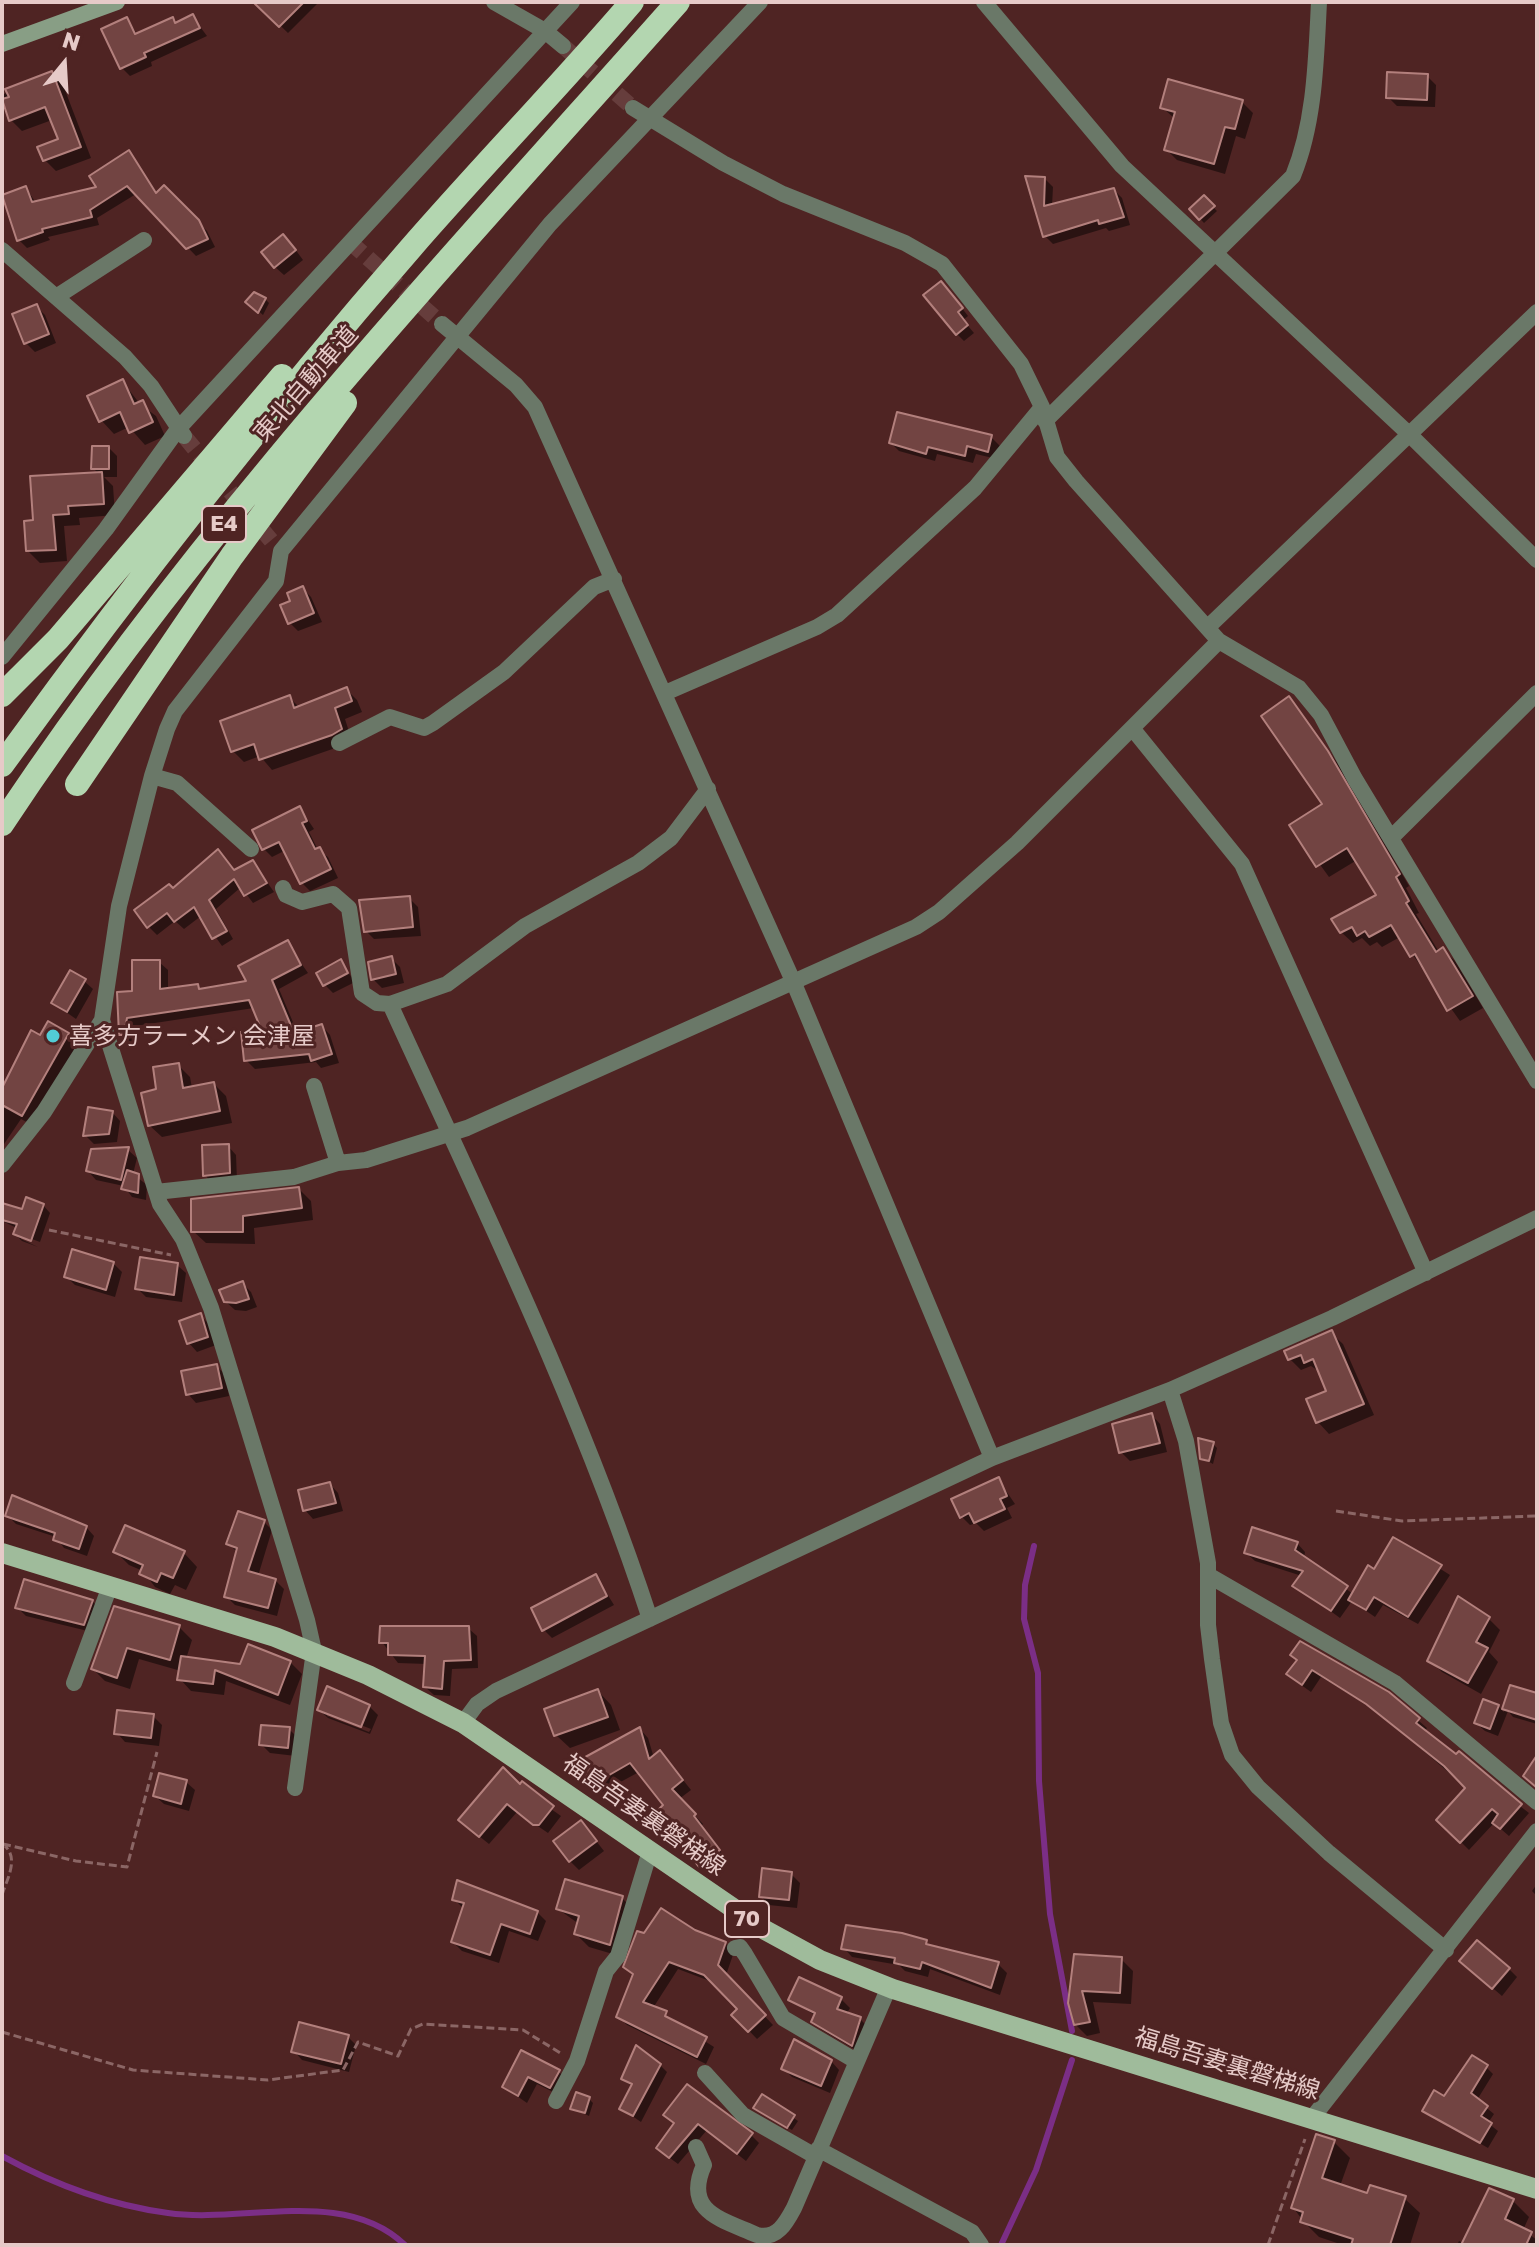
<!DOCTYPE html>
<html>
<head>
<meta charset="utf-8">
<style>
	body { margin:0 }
	#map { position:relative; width:1539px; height:2247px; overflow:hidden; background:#4f2423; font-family:"Golos Text",sans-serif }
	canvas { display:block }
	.frame { position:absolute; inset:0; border:4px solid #e6cac8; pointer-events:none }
	.north { position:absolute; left:24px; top:24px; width:80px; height:80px; -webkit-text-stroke:6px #4f2423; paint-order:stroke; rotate:18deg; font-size:22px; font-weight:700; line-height:32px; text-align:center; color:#e6cac8 }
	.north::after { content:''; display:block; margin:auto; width:28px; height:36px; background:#e6cac8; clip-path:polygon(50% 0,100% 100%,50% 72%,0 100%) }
</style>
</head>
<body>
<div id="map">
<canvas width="1539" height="2247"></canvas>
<div class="frame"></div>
<div class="north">N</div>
</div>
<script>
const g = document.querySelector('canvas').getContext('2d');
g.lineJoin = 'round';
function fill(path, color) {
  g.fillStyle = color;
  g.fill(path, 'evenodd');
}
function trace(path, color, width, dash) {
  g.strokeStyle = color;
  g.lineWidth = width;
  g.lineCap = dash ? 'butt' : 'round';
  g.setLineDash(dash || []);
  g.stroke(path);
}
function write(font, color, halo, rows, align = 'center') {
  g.font = font + ' "Golos Text","Noto Sans JP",sans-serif';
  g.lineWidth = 6;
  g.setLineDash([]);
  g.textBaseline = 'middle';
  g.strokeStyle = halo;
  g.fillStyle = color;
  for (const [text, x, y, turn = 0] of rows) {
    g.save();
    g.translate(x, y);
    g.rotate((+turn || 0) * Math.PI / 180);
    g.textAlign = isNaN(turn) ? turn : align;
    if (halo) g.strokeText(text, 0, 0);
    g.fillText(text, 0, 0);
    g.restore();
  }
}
fill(new Path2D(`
	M256,2H319L288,33Z
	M192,16L207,36L151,62L152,66L130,76L122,68L127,20L138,35L172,19L177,24Z
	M52,73L63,85L91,158L56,171L45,160L61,140L52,120L22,131L11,120L2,95Z
	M1427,76L1436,85L1435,107L1397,106L1388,97Z
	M1242,102L1253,113L1245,139L1236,136L1225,174L1177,160L1166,149L1175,119L1162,107Z
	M129,153L158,194L164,188L207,231L215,247L196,256L136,194L97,218L99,225L48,237L50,240L27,248L19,240L26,188L36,203L99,188Z
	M1028,178L1045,179L1053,187L1052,206L1114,190L1122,198L1130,225L1109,231L1106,228L1053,244L1045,236Z
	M1204,198L1217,211L1204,223L1191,209Z
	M292,245L303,260L284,275L275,267Z
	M948,290L968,316L963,320L974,333L964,341L957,334Z
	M265,299L269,303L263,315L248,302Z
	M36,306L45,315L56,343L35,352L26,343Z
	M122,381L140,404L156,416L165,436L145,445L129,427L114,434L101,420Z
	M991,437L1000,446L997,459L976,454L973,463L937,454L935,461L899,451L891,443Z
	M109,448L117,456V477H104L113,486L115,515L79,518L80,525L64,526L67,561L40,563L28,551L36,522L99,474L93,468Z
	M303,589L311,597L322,622L298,631L290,623L293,602Z
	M346,689L357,700L362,712L345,719L352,741L344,745L272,770L260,756L244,762L233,751L289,697L300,708Z
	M1289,698L1339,765L1409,886L1406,888L1419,913L1416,914L1439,952L1443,950L1455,961L1483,1008L1460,1021L1400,937L1382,947L1377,942L1370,946L1362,938L1353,943L1341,932L1379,895L1357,860L1329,877L1292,826L1325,804Z
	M300,808L314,829L309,832L318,850L328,857L338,878L310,891L302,883L286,850L272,857L264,849Z
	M253,862L274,892L253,903L241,887L216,909L233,939L222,946L201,916L184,929L175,921L157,935L149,927L173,890L235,872Z
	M409,898L418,907L421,936L374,939L366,931Z
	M287,943L308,973L279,989L298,1034L322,1026L330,1035L339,1063L321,1068L316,1062L255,1069L246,1060L264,1031L254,1008L135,1026L132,1043L121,1034L134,992L159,962L168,970V990L198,986L203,991L249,983Z
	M391,958L400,967L404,983L382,988L373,979Z
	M341,962L355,982L333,993L325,985Z
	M84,981L93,989L76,1019L53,1003Z
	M67,1034L79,1046L34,1126L21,1119L2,1147V1087L41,1038Z
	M178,1065L190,1077L192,1088L214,1084L226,1096L232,1123L162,1137L149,1125L159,1091Z
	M112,1112L120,1121L117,1142L94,1144L85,1135Z
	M228,1146L236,1155L237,1181L213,1184L205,1175Z
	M128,1150L137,1158L133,1174L147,1185L146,1200L132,1197L124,1186L96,1180L88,1171Z
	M299,1189L311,1201L313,1220L254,1228L255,1244L206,1243L193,1231Z
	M43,1205L50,1213L40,1242L21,1235V1239L38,1247L22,1241L15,1234L17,1228L2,1221V1206L23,1211Z
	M113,1263L122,1272L115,1297L75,1285L66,1276Z
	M177,1265L186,1273L182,1302L146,1297L138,1289Z
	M242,1283L251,1292L257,1307L246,1311L235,1310L225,1301Z
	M201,1316L209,1324L216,1345L197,1352L189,1343Z
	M1331,1333L1343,1344L1374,1415L1329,1434L1318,1422L1328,1392L1320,1372L1311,1366L1301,1370L1290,1359Z
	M216,1366L225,1374L229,1396L196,1403L188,1394Z
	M1152,1415L1160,1424L1167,1452L1130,1461L1121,1452Z
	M1213,1444L1217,1448L1213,1464L1202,1458Z
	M998,1479L1015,1504L1007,1508L1012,1518L984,1531L976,1523L970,1525L962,1517Z
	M330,1484L338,1493L343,1511L313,1519L305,1510Z
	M14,1498L86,1527L94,1536L87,1556L64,1548L56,1537L16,1524L8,1516Z
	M264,1522L272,1530L258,1576L275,1580L284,1589L277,1616L235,1605L226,1596L238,1553L229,1544Z
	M1393,1539L1450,1575L1418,1624L1383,1605L1375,1617L1352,1601L1340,1618L1295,1585L1302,1576L1255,1561L1246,1553L1297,1543L1305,1552L1304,1558L1353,1594L1375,1572Z
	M116,1552L184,1553L197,1567L186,1590L175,1585L170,1594L155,1587L143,1571L129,1565Z
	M596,1576L614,1605L552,1638L544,1630Z
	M92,1601L101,1610L92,1632L26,1616L17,1607Z
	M116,1608L179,1627L192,1640L186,1659L241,1666L290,1662L302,1674L290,1705L226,1681L224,1695L191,1691L180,1679L181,1671L139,1659L130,1689L105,1681L93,1669Z
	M1488,1618L1500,1630L1489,1652L1498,1662L1481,1694L1442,1672L1430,1660Z
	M468,1628L477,1636L478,1668L452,1669L450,1696L434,1695L425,1687L427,1664L398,1663L382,1642Z
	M1298,1661L1388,1694L1427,1728L1424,1732L1529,1813L1509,1836L1494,1823L1469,1850L1439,1820L1468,1789L1377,1711L1321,1677L1311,1692L1297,1682L1289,1674Z
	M1511,1687L1534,1694L1537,1687V1724L1513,1717L1508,1711L1498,1736L1485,1731L1476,1723L1498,1706L1504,1712Z
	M598,1691L611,1705L620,1730L570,1748L556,1735Z
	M369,1706L378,1715L370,1734L328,1718L319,1710ZM327,1712L371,1729L369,1732L327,1716Z
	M153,1716L162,1725L159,1746L125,1742L117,1733Z
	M289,1729L298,1738L296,1756L270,1753L261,1744Z
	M640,1729L648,1738L654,1758L668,1761L691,1790L679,1799L703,1824L701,1826L727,1860L709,1874L653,1817L665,1805L639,1772L602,1792L593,1783Z
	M186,1782L195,1790L189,1811L164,1804L155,1796Z
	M520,1787L561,1816L548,1833L517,1812L489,1844L469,1828Z
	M589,1832L604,1851L579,1870L570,1861Z
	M791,1874L800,1883L797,1908L769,1905L761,1896Z
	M458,1882L537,1912L546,1921L538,1941L509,1931L499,1963L462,1951L453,1942L463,1908L454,1899Z
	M1537,1884V1896L1532,1891Z
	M622,1898L636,1912L623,1957L589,1947L576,1934L579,1924L558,1909Z
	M694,1931L725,1943L734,1952L726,1975L773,2025L757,2039L734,2015L739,2009L715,1983L678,1969L653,2008L714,2047L706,2064L627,2025L618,2016L635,1976L625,1967L645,1936Z
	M926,1942L933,1948L998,1964L1007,1973L1000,1995L930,1969L928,1977L905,1971L899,1965L852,1957L844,1948Z
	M1076,1956L1121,1959L1133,1971L1131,2004L1093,2002L1100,2033L1087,2036L1075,2024Z
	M1467,1966L1509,1969L1517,1977L1502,1996Z
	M841,1999L850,2008L846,2015L860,2019L869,2028L861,2053L822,2030L813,2021L816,2016L791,2000Z
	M348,2037L356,2045L349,2072L302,2060L294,2051Z
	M522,2053L559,2072L567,2080L559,2095L537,2084L527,2103L504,2087Z
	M831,2061L839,2070L830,2093L792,2077L783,2068Z
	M660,2065L667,2072L641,2122L622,2109L633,2087L623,2079Z
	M1486,2067L1493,2074L1477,2100L1494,2114L1488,2123L1498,2131L1488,2148L1424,2111Z
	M763,2097L798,2121L792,2130L759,2111Z
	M589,2099L593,2103L589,2116L573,2108Z
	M666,2115L751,2135L759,2143L746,2161L707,2130L678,2164L666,2155L676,2124Z
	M1334,2142L1350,2158L1340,2186L1369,2196L1404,2198L1420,2213L1410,2245H1343L1319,2237L1303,2221L1293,2207Z
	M1513,2201L1529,2217L1523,2230L1537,2240V2245H1457L1459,2241L1464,2243Z`), '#0007');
trace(new Path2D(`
	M1034,1546L1025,1585L1024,1619L1038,1673L1039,1781L1050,1914L1072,2031
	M2,2156C55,2185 108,2205 168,2213C243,2224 344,2186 405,2245
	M1001,2245L1036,2170L1072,2060`), '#7b2e86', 6);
const building = new Path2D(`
	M253,2H304L279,27Z
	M193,14L200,28L144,53L146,57L120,69L101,29L127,17L135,34L173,17L175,23Z
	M52,71L81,147L43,161L37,147L58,139L45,107L9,121L2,99L9,97L5,89Z
	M1387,72L1428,74L1427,100L1386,98Z
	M1168,79L1243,100L1235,129L1225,127L1214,164L1164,150L1175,112L1160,108Z
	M129,150L156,193L164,185L199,220L208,239L186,249L127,186L90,210L92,217L42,229L43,232L17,241L2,195L26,186L32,202L96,187L89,176Z
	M1025,176L1045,177L1044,206L1114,188L1124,217L1099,224L1098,220L1043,237Z
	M1204,195L1215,206L1199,220L1189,209Z
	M283,234L296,250L274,268L261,252Z
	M941,281L963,308L958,312L968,325L956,335L923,295Z
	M254,292L266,298L258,313L245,302Z
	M37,304L49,334L24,344L12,314Z
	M123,379L134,404L143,400L153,422L129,433L120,412L99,422L87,396Z
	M897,412L992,435L988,452L967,446L965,456L928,447L926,454L889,443Z
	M92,446H109V469H91Z
	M102,472L104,504L68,506L69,514L53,515L56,550L26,551L24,521L33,520L30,476Z
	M303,586L314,613L288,624L280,605L290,601L287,593Z
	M347,687L352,701L335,708L342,729L332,735L259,760L254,744L231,752L220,721L290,695L294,708Z
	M1289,696L1328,751L1400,874L1396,877L1409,901L1406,903L1436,952L1443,947L1473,996L1447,1011L1415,954L1410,957L1391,925L1369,937L1365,931L1357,936L1352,927L1340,933L1331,919L1376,895L1347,848L1316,867L1289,825L1322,804L1261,716Z
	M300,806L307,821L302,823L315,849L320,847L331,869L300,884L279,842L262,850L252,830Z
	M218,849L234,870L253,860L267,883L244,896L234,879L209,900L227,931L212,939L194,907L174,922L167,913L147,928L134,910L169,884L173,888Z
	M410,896L413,927L364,932L359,900Z
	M288,940L301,965L272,980L294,1033L322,1024L332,1054L311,1061L309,1054L244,1061L241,1032L261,1029L249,1000L127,1018L124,1035H119L117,992L132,991V960H160V989L198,984L199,989L246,981L238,966Z
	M392,956L396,974L371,980L368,962Z
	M341,959L348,973L323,986L316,973Z
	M70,970L86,979L67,1012L51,1003Z
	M48,1021L69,1033L22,1116L2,1105V1088L31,1030L40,1035Z
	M179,1063L183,1088L214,1082L220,1111L148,1126L141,1093L156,1089L153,1067Z
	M88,1107L113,1111L109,1134L83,1136Z
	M229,1144L230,1173L203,1176L202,1145Z
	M129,1147L121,1180L86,1171L91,1149Z
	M127,1170L139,1174L138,1193L121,1189Z
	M299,1187L302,1208L243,1216V1232H191V1199Z
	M26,1197L44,1204L31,1241L13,1234L17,1224L2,1220V1203L22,1209Z
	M72,1249L114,1262L106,1290L64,1277Z
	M140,1257L178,1263L174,1295L135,1289Z
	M243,1281L249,1299L236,1303L224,1302L219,1290Z
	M201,1313L208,1337L187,1344L179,1321Z
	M1332,1330L1364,1404L1316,1423L1306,1399L1326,1391L1313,1359L1304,1363L1301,1355L1288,1360L1284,1351Z
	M217,1364L222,1388L186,1395L181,1371Z
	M1152,1413L1160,1443L1119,1453L1112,1424Z
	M1198,1438L1214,1442L1209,1461L1200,1459Z
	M999,1477L1007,1496L1000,1499L1005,1509L974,1523L969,1513L960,1518L951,1499Z
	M330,1482L336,1503L303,1511L298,1490Z
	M12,1495L87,1526L79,1549L53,1540L55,1533L5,1516Z
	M238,1511L265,1520L248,1571L276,1579L268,1608L224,1597L237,1548L226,1544Z
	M125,1525L185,1551L173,1578L161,1573L157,1582L139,1574L143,1565L113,1552Z
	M1252,1527L1298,1542L1295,1550L1348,1586L1331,1611L1292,1586L1303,1571L1244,1553Z
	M1393,1537L1442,1565L1408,1617L1374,1597L1366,1610L1348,1600L1368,1565L1374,1569Z
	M596,1574L607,1596L542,1631L531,1608Z
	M24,1579L93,1600L84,1625L15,1608Z
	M1458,1596L1490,1617L1476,1642L1488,1648L1468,1683L1427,1661Z
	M114,1606L180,1625L170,1660L127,1648L117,1678L91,1669Z
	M380,1626H469L471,1660L444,1661L442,1689L423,1687L425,1656L388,1655V1643H379Z
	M1300,1641L1389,1692L1420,1718L1416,1723L1456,1754L1459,1751L1522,1804L1500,1829L1492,1823L1498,1814L1492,1809L1460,1843L1436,1820L1465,1788L1444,1766L1366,1704L1312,1670L1302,1685L1286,1674L1297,1660L1290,1655Z
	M248,1644L291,1661L278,1695L215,1670L213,1684L177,1680L181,1656L240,1664Z
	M1510,1685L1537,1693V1720L1502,1709Z
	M327,1686L370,1705L361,1727L317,1710Z
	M598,1689L608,1717L554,1736L544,1709Z
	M1483,1699L1499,1705L1490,1729L1474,1723Z
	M117,1710L154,1714L151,1738L114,1734Z
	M261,1725L290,1727L288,1748L259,1745Z
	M640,1727L649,1759L660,1750L683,1780L672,1789L696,1814L694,1816L720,1850L699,1867L674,1835L671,1838L651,1817L663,1805L630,1763L592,1785L578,1761Z
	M1537,1755V1785L1536,1787L1523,1776Z
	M503,1767L520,1784L522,1781L554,1806L539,1825H533L507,1804L479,1837L458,1820Z
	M159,1773L187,1780L181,1804L153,1796Z
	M581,1820L597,1841L569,1862L553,1841Z
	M762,1868L792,1872L789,1900L759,1897Z
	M565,1879L623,1896L610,1945L574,1934L579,1916L556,1909Z
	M457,1880L538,1911L530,1934L501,1924L490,1955L451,1942L464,1903L452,1900Z
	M661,1908L695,1930L726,1942L718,1965L766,2015L748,2032L731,2015L737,2009L704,1975L669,1962L643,2002L667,2011L665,2016L707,2037L697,2057L616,2017L633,1974L623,1967L637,1931L644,1933Z
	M846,1925L902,1933L927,1940L926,1944L999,1962L991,1988L922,1962L920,1969L894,1963L895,1958L841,1949Z
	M1477,1940L1510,1968L1492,1989L1459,1961Z
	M1074,1954L1122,1957L1120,1993L1082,1991L1090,2022L1074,2025L1068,2003Z
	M799,1977L842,1997L837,2009L861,2017L852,2046L811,2022L815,2013L788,2000Z
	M299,2022L349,2035L341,2064L291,2052Z
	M794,2039L832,2060L821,2086L781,2069Z
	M636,2045L661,2064L633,2116L619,2109L632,2084L621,2079Z
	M521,2050L560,2070L550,2088L528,2077L518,2096L502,2087Z
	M1472,2055L1488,2065L1471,2093L1488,2106L1481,2116L1492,2123L1480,2143L1422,2111L1434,2090L1444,2096Z
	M687,2084L753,2133L737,2154L698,2124L669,2158L656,2148L674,2123L663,2115Z
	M576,2092L590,2097L585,2113L570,2109Z
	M762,2094L795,2115L787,2128L753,2108Z
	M1316,2134L1335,2140L1322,2178L1367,2193L1370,2185L1406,2196L1390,2245H1351L1353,2239L1300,2222L1303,2212L1291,2208Z
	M1489,2188L1514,2199L1505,2219L1532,2232L1526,2245H1461Z`);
fill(building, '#724442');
trace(building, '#b3807d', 2);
trace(new Path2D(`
	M563,46L633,108
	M350,242L442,324
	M184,436L274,544`), '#663d3c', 16, [16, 8]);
trace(new Path2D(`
	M49,1230L171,1255
	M1336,1511L1402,1521L1537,1516
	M3,1844L76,1861L127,1867L157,1752
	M2,1895C7,1879 19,1859 5,1846
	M2,2032L133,2070L268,2080L343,2070L358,2042L398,2056L411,2029L423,2024L523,2030L562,2054
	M1268,2245L1305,2139`), '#8b6665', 3, [8, 4]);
trace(new Path2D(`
	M494,2L545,31L563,46
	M984,2L1122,166L1410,435L1537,560
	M633,108L723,163L783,194L905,243L942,264L1021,364L1042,407L1057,457L1076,481L1219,641L1299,688L1321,715L1355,779L1537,1081
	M2,250L125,357L151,386L184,436
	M56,297L144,240
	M442,324L516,385L535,407L793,981L992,1458
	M1045,421L1293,176C1315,122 1316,60 1319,2
	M1208,627L1537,312
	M2,657L106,529L178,429L572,2
	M665,693L817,627L837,615L975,488L1042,407
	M1132,728L1242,864L1426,1273
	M339,743L390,717L424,728L433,723L504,672L594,587L614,579
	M152,776L177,783L251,849
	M1391,838L1537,693
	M283,888L286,895L302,902L333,894L349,908L362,993L377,1003L390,1004C482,1205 581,1408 650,1619
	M390,1004L447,984L525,926L638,863L671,838L708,789
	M314,1086L338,1163
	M2,1165L44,1112L102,1020
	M156,1192L294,1177L338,1163L366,1160L467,1128L916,927L939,912L1017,843L1219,641
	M1170,1390L1186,1441L1208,1563V1625L1212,1659L1221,1723L1232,1755L1258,1787L1329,1853L1446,1950
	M1208,1575L1395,1683L1537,1802
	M74,1683L110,1586
	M463,1723L477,1704L496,1691L992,1458L1170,1390L1332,1318L1537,1218
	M295,1788L314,1651L307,1620L211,1308L183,1239L160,1204L102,1020L119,906L152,776L167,729L175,711L276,581L281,551L550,224L760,2
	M735,1948L740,1947L745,1954L783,2018L856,2061
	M705,2073L743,2115L815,2156
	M556,2101L577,2061L606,1971L618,1956L650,1851
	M1313,2117L1537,1831
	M696,2147L704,2165C683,2212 721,2219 757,2235C777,2240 786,2223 794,2208L889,1987
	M818,2149L972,2232L981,2245`), '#6a7868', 16);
trace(new Path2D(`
	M2,44L117,2`), '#889e85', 16);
trace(new Path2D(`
	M2,1553L275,1637L368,1675L463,1723L765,1930L820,1960L893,1989L1537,2189`), '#9fbb9b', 20);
trace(new Path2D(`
	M2,695L58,639L282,376
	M2,765C130,588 266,414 410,249C483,165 560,86 632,2
	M77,784L232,556L345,403
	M2,824C198,528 443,267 678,2`), '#b3d6b0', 24);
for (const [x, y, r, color] of [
	[53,1036,8,"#52ccd5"]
]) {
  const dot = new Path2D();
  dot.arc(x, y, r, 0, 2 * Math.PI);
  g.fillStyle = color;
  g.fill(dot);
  trace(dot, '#4f2423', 3);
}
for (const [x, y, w] of [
	[224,524,44],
	[747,1919,44]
]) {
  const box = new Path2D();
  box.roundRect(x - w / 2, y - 18, w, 36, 6);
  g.fillStyle = '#4f2423';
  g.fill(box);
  trace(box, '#e6cac8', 2);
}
write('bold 22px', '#e6cac8', null, [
	["E4",224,524],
	["70",747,1919]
]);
write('24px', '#e6cac8', '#4f2423', [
	["東北自動車道",306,384,-49],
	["福島吾妻裏磐梯線",644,1815,35],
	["福島吾妻裏磐梯線",1227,2064,17]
]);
write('24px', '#e6cac8', '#4f2423', [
	["喜多方ラーメン 会津屋",69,1036]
], 'left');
</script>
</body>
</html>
